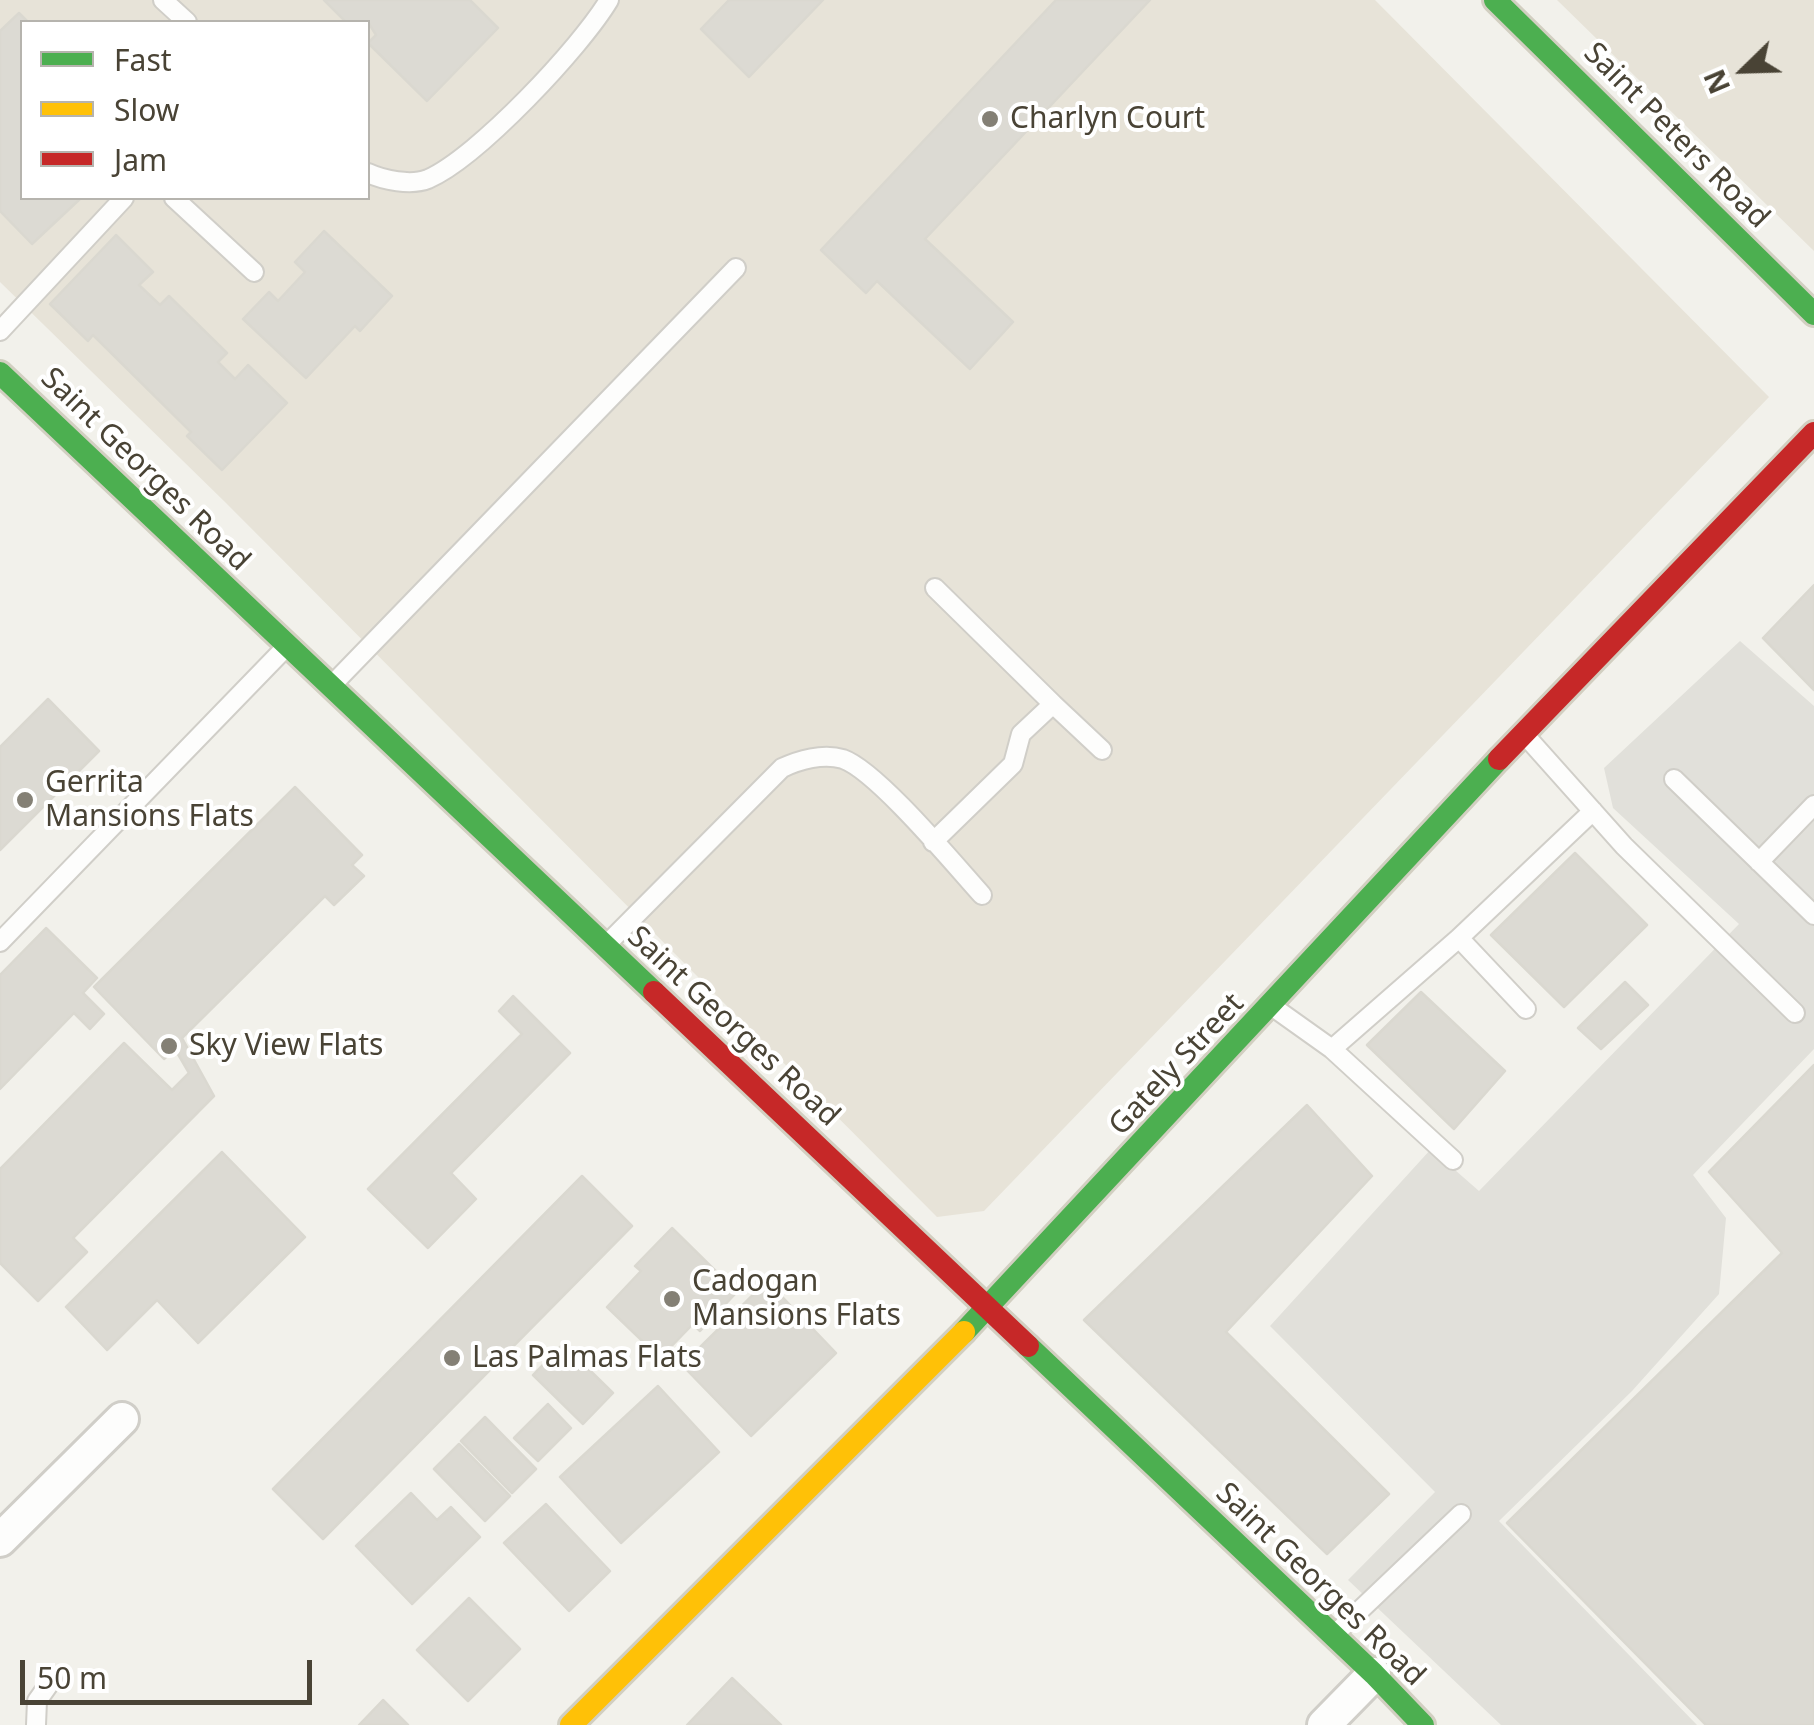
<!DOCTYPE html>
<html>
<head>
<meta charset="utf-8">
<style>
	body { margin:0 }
	#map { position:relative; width:1814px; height:1725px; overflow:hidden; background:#f2f1eb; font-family:"Noto Sans",sans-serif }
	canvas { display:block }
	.legend { position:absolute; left:20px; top:20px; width:350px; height:180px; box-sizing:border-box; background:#fff; border:2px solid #b6b4ae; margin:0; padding:12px 18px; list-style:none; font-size:30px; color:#494335 }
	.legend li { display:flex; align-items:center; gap:20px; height:50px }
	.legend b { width:50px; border:2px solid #b6b4ae }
	.north { position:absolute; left:1694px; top:20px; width:100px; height:100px; -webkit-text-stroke:8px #fff; paint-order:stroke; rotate:247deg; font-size:28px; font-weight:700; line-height:40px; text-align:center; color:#494335 }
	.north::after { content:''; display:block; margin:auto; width:35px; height:45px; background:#494335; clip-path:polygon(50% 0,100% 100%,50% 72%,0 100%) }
	.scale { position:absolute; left:20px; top:1660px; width:292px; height:45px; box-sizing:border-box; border:5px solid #494335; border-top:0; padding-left:12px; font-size:30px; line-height:35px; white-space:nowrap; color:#494335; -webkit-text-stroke:8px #fff; paint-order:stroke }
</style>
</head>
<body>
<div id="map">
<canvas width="1814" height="1725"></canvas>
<ul class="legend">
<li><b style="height:12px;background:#4caf50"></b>Fast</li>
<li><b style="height:12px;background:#ffc107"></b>Slow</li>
<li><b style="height:12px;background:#c62828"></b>Jam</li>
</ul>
<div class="north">N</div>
<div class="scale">50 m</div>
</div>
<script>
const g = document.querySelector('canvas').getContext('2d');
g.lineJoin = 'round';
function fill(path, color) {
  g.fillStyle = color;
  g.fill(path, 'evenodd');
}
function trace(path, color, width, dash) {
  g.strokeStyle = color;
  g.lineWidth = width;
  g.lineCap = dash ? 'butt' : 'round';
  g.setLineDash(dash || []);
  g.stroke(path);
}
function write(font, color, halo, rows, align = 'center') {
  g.font = font + ' "Noto Sans",sans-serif';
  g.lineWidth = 8;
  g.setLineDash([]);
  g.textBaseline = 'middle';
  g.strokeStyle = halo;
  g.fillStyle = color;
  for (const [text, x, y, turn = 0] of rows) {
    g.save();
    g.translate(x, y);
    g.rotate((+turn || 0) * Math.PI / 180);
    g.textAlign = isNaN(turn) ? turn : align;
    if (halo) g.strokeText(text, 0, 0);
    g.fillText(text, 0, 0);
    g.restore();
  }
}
fill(new Path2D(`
	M0,0H1375L1769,397L984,1211L937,1217L226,503L0,282ZM22,22H368V198H22Z
	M1557,0H1814V251Z`), '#e7e3d8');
fill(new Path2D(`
	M1740,641L1814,706V1049L1693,1175L1726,1218L1719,1294L1632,1391L1499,1521L1697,1725H1501L1348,1580L1435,1492L1270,1326L1431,1149L1479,1191L1739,924L1613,808L1604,768Z`), '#e1e0da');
const building = new Path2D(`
	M324,0H470L498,28L427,101L368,43L376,35L368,22H346Z
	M729,0H823L749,77L701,29Z
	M1056,0H1150L925,239L1013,322L970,369L877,281L866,293L821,250Z
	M19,13L28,22H22V198H81L32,244L0,211V31Z
	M324,231L392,296L360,331L355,326L306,378L243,319L269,292L278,301L305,272L295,262Z
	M116,235L153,272L139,285L160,305L169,296L227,353L218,362L235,379L248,365L287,403L222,470L187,436L191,432L93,335L88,341L50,304Z
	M1814,585V690L1763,638Z
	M48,699L99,751L0,850V747Z
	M295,787L362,855L352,865L364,876L334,905L325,896L182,1038L214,1096L73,1238L87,1252L38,1301L0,1263V1169L124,1043L172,1090L189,1073L175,1049L164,1059L94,987Z
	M1575,853L1647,925L1564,1007L1491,935Z
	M46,928L97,978L83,993L104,1014L90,1029L74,1013L0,1089V975Z
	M1625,982L1648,1005L1601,1049L1578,1028Z
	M1421,992L1505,1071L1454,1129L1367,1045Z
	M513,996L570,1053L451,1173L476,1199L428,1248L368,1189L522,1034L499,1011Z
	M1814,1065V1725H1706L1507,1523L1782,1253L1709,1172Z
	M1307,1105L1372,1176L1226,1332L1389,1494L1327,1554L1084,1320Z
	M222,1152L305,1237L198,1343L157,1300L107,1350L66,1307Z
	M582,1176L632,1226L323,1539L273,1489Z
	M672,1228L737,1292L700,1331L693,1324L660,1358L607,1307L641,1271L635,1266Z
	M767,1281L836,1353L751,1436L682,1365Z
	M563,1344L613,1393L583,1424L533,1375Z
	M658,1386L719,1452L621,1543L560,1477Z
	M548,1404L571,1428L538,1461L514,1438Z
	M485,1417L536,1469L512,1493L461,1441Z
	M459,1444L510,1496L485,1521L434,1469Z
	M411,1493L437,1520L451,1507L480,1537L412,1604L356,1546Z
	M546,1504L610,1571L569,1611L504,1543Z
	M469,1598L520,1649L468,1701L417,1650Z
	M732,1678L781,1725H687Z
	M383,1700L408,1725H359Z`);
fill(building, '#dcdad3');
trace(building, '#dad8d0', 2.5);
const lane = new Path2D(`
	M163,0L187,22
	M368,173C383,180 411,186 428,179C478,157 581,47 609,0
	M174,198L254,272
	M0,331L124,198
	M935,588L1053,704
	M331,686L736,268
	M1524,734L1624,846L1795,1013
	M1674,779L1814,915
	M933,842L1013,764L1021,734L1053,704L1102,750
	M1759,862L1814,805
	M1459,938L1526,1009
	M0,942L287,646
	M605,946L782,768C799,760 823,753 843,759C877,771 954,864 982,895
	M1273,1007L1332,1049L1453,1160
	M1332,1049L1459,938L1593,811
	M1335,1634L1461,1514
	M36,1725L37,1701L52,1680`);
const street = new Path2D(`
	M0,1540L122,1419
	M1324,1725L1374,1674`);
const fast = new Path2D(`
	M1495,0L1814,314
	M0,373L654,992
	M964,1332L1499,759
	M1028,1346L1374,1674L1423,1725`);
const slow = new Path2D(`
	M571,1725L964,1332`);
const jam = new Path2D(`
	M1499,759L1814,433
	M654,992L1028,1346`);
trace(lane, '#d0cec8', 22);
trace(street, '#d0cec8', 38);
trace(fast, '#d2cfc1', 28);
trace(slow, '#d2cfc1', 28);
trace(jam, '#d2cfc1', 28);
trace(lane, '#fdfdfc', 18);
trace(street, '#fdfdfc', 32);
trace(fast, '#4caf50', 22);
trace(slow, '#ffc107', 22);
trace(jam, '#c62828', 22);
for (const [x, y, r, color] of [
	[990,119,10,"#848075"],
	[25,800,10,"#848075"],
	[169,1046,10,"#848075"],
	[672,1299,10,"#848075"],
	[452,1358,10,"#848075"]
]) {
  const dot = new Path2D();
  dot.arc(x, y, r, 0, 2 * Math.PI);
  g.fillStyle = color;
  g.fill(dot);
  trace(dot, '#fff', 4);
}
write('30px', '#494335', '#fff', [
	["Charlyn Court",1010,119],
	["Gerrita",45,783],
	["Mansions Flats",45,817],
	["Sky View Flats",189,1046],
	["Cadogan",692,1282],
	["Mansions Flats",692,1316],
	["Las Palmas Flats",472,1358]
], 'left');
write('30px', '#494335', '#fff', [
	["Saint Peters Road",1676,136,45],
	["Saint Georges Road",145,470,44],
	["Saint Georges Road",733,1027,43],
	["Gately Street",1177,1065,-47],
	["Saint Georges Road",1320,1585,44]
]);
</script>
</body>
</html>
